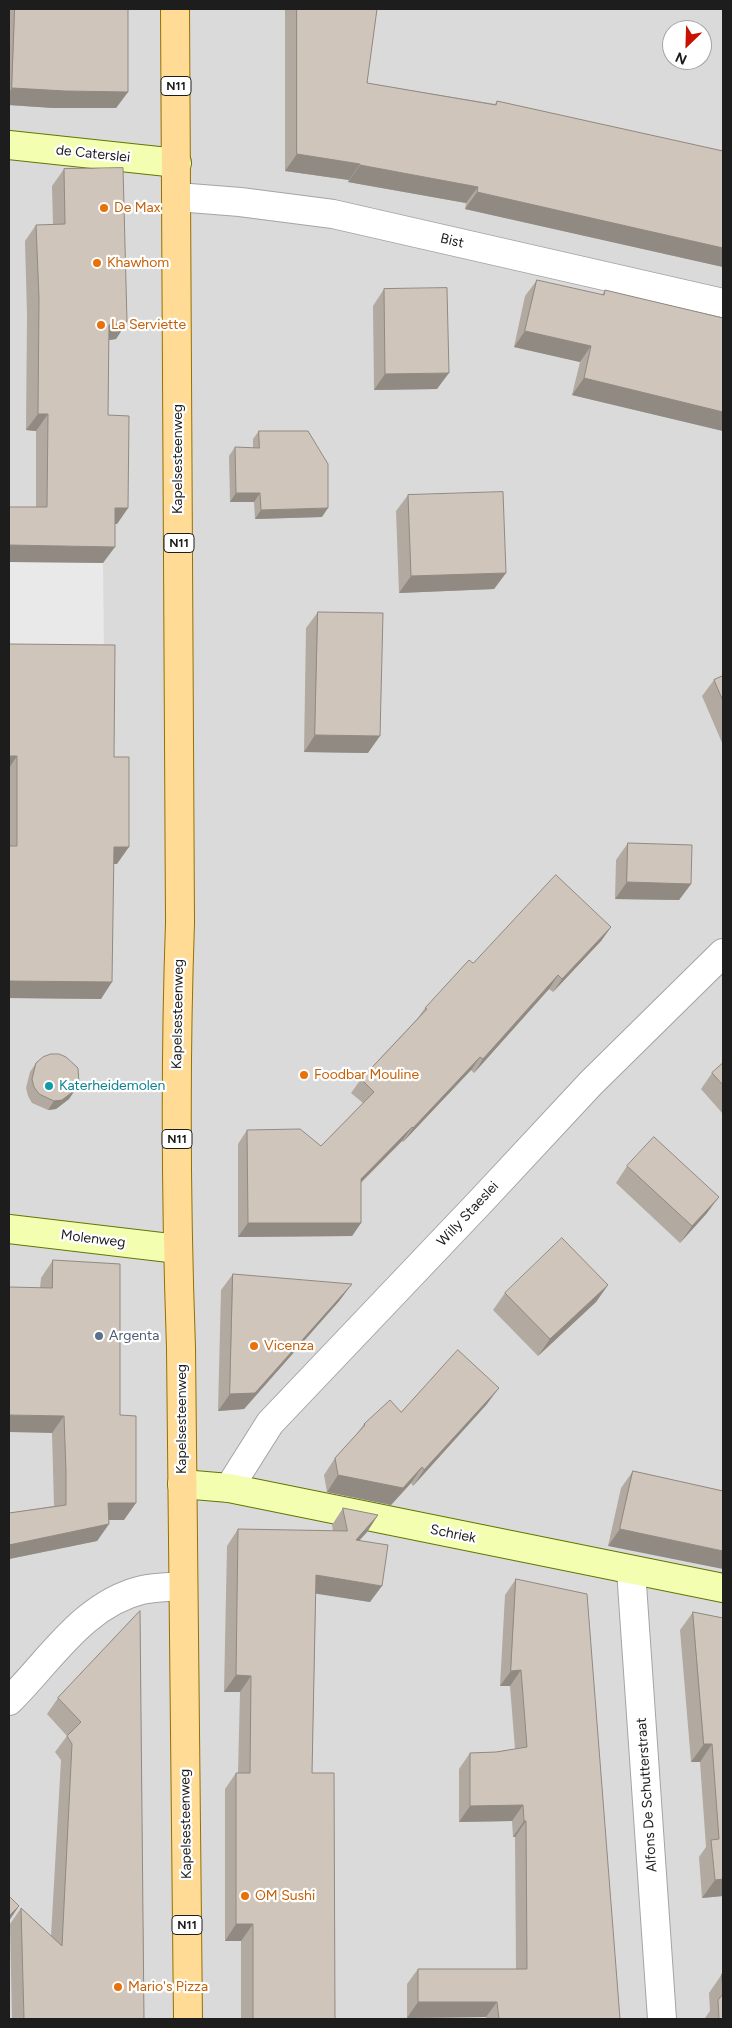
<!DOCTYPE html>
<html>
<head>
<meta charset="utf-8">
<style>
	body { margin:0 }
	#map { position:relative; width:732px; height:2028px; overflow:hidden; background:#efece1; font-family:Figtree,sans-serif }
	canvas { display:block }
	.frame { position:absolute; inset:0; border:10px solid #1d1d1d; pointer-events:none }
	.north { position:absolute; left:662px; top:20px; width:50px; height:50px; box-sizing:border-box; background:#fff; border:1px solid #a5a5a5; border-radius:50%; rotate:204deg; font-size:14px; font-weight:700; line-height:20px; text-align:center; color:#1d1d1d }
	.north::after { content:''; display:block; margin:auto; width:18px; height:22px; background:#c91100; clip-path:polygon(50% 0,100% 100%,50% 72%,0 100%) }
</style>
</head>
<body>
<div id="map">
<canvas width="732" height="2028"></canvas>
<div class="frame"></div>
<div class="north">N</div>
</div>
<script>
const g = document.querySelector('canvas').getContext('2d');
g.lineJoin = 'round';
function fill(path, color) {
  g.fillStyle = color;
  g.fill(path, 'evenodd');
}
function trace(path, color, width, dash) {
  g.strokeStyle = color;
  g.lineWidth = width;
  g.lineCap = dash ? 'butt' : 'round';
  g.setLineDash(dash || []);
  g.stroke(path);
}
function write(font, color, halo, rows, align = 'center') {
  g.font = font + ' Figtree,sans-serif';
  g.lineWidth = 4.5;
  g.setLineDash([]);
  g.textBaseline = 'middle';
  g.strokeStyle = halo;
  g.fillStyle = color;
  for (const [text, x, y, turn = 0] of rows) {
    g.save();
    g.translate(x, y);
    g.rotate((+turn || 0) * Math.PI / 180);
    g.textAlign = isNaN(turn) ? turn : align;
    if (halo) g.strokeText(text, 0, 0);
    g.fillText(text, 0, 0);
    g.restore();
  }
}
fill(new Path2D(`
	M9,9H723V2019H9ZM672,30H702V60H672Z`), '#dbdada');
fill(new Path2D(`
	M9,562L103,563L104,661L9,660Z`), '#e9e9e9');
const street = new Path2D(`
	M177,197L240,202L333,214L723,303
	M229,1488L270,1423L482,1200L591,1083L723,953
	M631,1570L662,2019
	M9,1701C49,1662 83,1604 142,1590C155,1587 170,1587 183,1586`);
const secondary = new Path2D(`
	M9,145L177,163
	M9,1229L178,1249
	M182,1484L229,1488L723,1588`);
const primary = new Path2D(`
	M175,9L180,923C175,1065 176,1206 181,1348L188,2019`);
trace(street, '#a4a4a4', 30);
trace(secondary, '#607700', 30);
trace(primary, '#957000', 30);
trace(street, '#fff', 28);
trace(secondary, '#f4feb0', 28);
trace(primary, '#ffdb96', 28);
fill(new Path2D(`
	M11,9H128V92L116,108H53L9,105V12Z
	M285,9H377L367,83L495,104L497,101L723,151V267L465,209L466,203L348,182L349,180L285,171Z
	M64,169L127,322L116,339L109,340L108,415L128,508L117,524H115L103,563L36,507V431L26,430L27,315L25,241L36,225H53L52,186Z
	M537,280L602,295L605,290L723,318V431L572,395L580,362L514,347L525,296Z
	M384,289L437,389L374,390L373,306Z
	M259,431L322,517L255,519L254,502H230L229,456L235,447L253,448V439Z
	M408,495L506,573L494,589L399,593L396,511Z
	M318,612L368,753L304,752L306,628Z
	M9,644L114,757L117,864H114L101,999L9,998Z
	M723,676V745L702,696L714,680Z
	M628,843L691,884L679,900L615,899L616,860Z
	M611,927L601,941L553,992L549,989L474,1073L471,1070L403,1142L402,1141L361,1183V1223L352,1236L238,1237V1144L247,1130L321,1146L363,1103L351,1093L361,1079L417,1019L425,1008L473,963Z
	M36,1063L75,1090L69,1099L56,1109L48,1110L32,1103L28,1096L26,1088L30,1072Z
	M723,1063V1114L701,1089L712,1073Z
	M627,1166L707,1213L680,1243L616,1183Z
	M53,1260L120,1415L124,1520H109V1524L97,1541L9,1559V1513L54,1506L52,1433L40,1288L41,1278Z
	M233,1274L340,1300L244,1409L218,1411L221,1290Z
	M608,1285L596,1302L538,1356L493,1310L505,1293Z
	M487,1404L413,1486L411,1483L391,1505L327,1492L324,1475L335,1458L356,1435L364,1424L401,1412Z
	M633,1471L723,1491L608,1546L621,1488Z
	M343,1508L378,1515L367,1532L359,1541L370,1602L316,1593L312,1773L335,2019H241V1941H225V1789L236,1773H238L240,1692H224L227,1546L238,1529L333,1531L332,1525Z
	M516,1579L620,2019H486V2017L407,2018V1984L418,1969H516L515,1837H513L512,1821L459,1822V1769L470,1753L496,1752L515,1749L510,1686H500L505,1595Z
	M140,1611L144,2019H12L10,1924L21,1908L51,1936L61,1760L55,1752L67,1736L47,1714L58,1698Z
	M693,1612L723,1618V1896L702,1898L699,1857L706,1847L700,1762H691L680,1630Z
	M722,1974H723V2019H705V2018L710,2011L709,1993Z`), '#b2a9a0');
fill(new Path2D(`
	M12,88L128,92L116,108H53L9,105V92Z
	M297,154L360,164L349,180L285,171Z
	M360,165L478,187L466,203L348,182Z
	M477,192L723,248V267L465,209Z
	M127,322L116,339L97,342L109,325Z
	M525,331L591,346L580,362L514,347Z
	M449,373L437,389L374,390L385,374Z
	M584,378L723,412V431L572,395Z
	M38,414H48L36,431L26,430Z
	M236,493H260L254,502H230Z
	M115,508H128L117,524H104Z
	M328,508L322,517L255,519L261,510Z
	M9,545L115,547L103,563L9,562Z
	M506,573L494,589L399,593L411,576Z
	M315,735L380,736L368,753L304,752Z
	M9,756H17L9,768Z
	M114,847H129L117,864H102Z
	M627,882L691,884L679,900L615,899Z
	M611,927L601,941L553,992L562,979Z
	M558,975L549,989L474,1073L483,1059Z
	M9,981L112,982L101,999L9,998Z
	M480,1057L471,1070L403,1142L413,1128Z
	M75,1090L69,1099L56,1109L48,1110L54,1101Z
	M412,1127L402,1141L351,1192L361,1179Z
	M719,1197L707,1213L680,1243L692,1226Z
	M248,1223H361L352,1236L238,1237Z
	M352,1284L340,1300L244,1409L218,1411L230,1394Z
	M608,1285L596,1302L538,1356L550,1339Z
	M499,1388L487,1404L413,1486L424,1470Z
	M9,1415L64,1416L52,1433L9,1432Z
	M422,1467L411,1483L391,1505L327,1492L338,1475Z
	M108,1503H136L124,1520H96Z
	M378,1515L367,1532L344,1557L356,1540Z
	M109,1524L97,1541L9,1559V1545Z
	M620,1529L723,1551V1569L608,1546Z
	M316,1575L382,1586L370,1602L305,1592Z
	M521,1670L510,1686H500L511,1671Z
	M236,1675L251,1676L240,1692H224Z
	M704,1744H712L700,1762H691Z
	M523,1805L512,1821L459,1822L470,1806Z
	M524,1821H526L515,1837H513Z
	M723,1879V1896L702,1898L715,1880Z
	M19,1906L9,1921V1916Z
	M236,1924H253L241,1941H225Z
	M418,2002H497L486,2017L407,2018Z`), '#918a82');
const building = new Path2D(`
	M15,9H128V92L65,91L12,88Z
	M297,9H377L367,83L496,105L497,101L723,151V248L477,192L478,187L360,165V164L297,154Z
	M123,168L127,322L109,325L108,415L129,416L128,508H115V547L9,545V507H47L48,414H38L39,298L36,225L65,224L64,169Z
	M537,280L604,295L605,290L723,318V412L584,378L591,346L525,331Z
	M447,288L449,373L385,374L384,289Z
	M259,431H308L328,464V508L261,510L260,493H236L235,447L259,448Z
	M503,492L506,573L411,576L408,495Z
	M318,612L383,613L380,736L315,735Z
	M9,644L115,645L114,757H129V847H114L112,982L9,981V846H17V756H9Z
	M723,676V701L714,680Z
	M628,843L692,845L691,884L627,882Z
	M556,875L611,927L562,979L558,975L483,1059L480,1057L413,1128L412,1127L361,1179V1223H248L247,1130L300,1129L321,1146L374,1092L361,1079L427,1009L425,1008L469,960L473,963Z
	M51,1054H59L66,1057L78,1068L79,1083L75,1090L62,1100L54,1101L39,1094L34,1087L32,1079L36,1063L43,1057Z
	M723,1063V1085L712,1073Z
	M654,1137L719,1197L692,1226L627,1166Z
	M562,1238L608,1285L550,1339L505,1293Z
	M53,1260L120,1264V1415L136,1416V1503H108L109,1524L9,1545V1513L66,1505V1472L64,1416L9,1415V1287L52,1288Z
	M233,1274L352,1284L255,1393L230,1394Z
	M458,1350L499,1388L424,1470L422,1467L403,1488L338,1475L335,1458L365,1425L364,1424L390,1400L401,1412Z
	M633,1471L723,1491V1551L620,1529Z
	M343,1508L378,1515L356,1540L388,1545L382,1586L316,1575L312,1773H334L335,2019H253V1924H236V1773H250L251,1676L236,1675L238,1529L347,1531Z
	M516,1579L587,1594L620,2019H499L497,2002H418V1969H527L526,1821H524L523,1805L470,1806V1753L496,1752L527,1747L521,1670L511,1671Z
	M140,1611L144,2019H24L21,1908L62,1946L72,1744L67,1736L81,1722L58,1698Z
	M693,1612L723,1618V1879L715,1880L711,1840L719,1839L712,1744H704Z
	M9,1896L19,1906L9,1916Z
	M722,1974H723V2019H719L718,2000L723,1994Z`);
fill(building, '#cfc5ba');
trace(building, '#918a82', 1);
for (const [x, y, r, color] of [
	[104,208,5,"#e8710a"],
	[97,263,5,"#e8710a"],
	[101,325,5,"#e8710a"],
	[304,1075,5,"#e8710a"],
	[49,1086,5,"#0f9aa8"],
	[99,1336,5,"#5c6f8a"],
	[254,1346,5,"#e8710a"],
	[245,1896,5,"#e8710a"],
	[118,1987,5,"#e8710a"]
]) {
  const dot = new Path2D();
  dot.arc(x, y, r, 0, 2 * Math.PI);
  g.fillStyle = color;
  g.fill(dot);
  trace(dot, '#fff', 2);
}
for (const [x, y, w] of [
	[176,86,30],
	[179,543,30],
	[177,1139,30],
	[187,1925,30]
]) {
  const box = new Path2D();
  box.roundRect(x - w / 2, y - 9.5, w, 19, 4);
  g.fillStyle = '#fff';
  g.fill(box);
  trace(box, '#1d1d1d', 1);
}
write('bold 12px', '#1d1d1d', null, [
	["N11",176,86],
	["N11",179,543],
	["N11",177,1139],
	["N11",187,1925]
]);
write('14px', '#1d1d1d', '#fff', [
	["de Caterslei",93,154,6],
	["Bist",452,241,13],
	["Kapelsesteenweg",178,459,-90],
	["Kapelsesteenweg",178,1014,-89],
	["Willy Staeslei",468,1214,-47],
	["Molenweg",93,1239,7],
	["Kapelsesteenweg",182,1419,-90],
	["Schriek",453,1534,11],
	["Alfons De Schutterstraat",647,1795,-94],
	["Kapelsesteenweg",186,1824,-91]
]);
write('14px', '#c56008', '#fff', [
	["De Max",114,208],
	["Khawhom",107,263],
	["La Serviette",111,325],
	["Foodbar Mouline",314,1075],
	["Vicenza",264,1346],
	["OM Sushi",255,1896],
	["Mario's Pizza",128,1987]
], 'left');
write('14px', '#0d838f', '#fff', [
	["Katerheidemolen",59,1086]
], 'left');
write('14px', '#4e5e75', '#fff', [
	["Argenta",109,1336]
], 'left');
</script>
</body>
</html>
